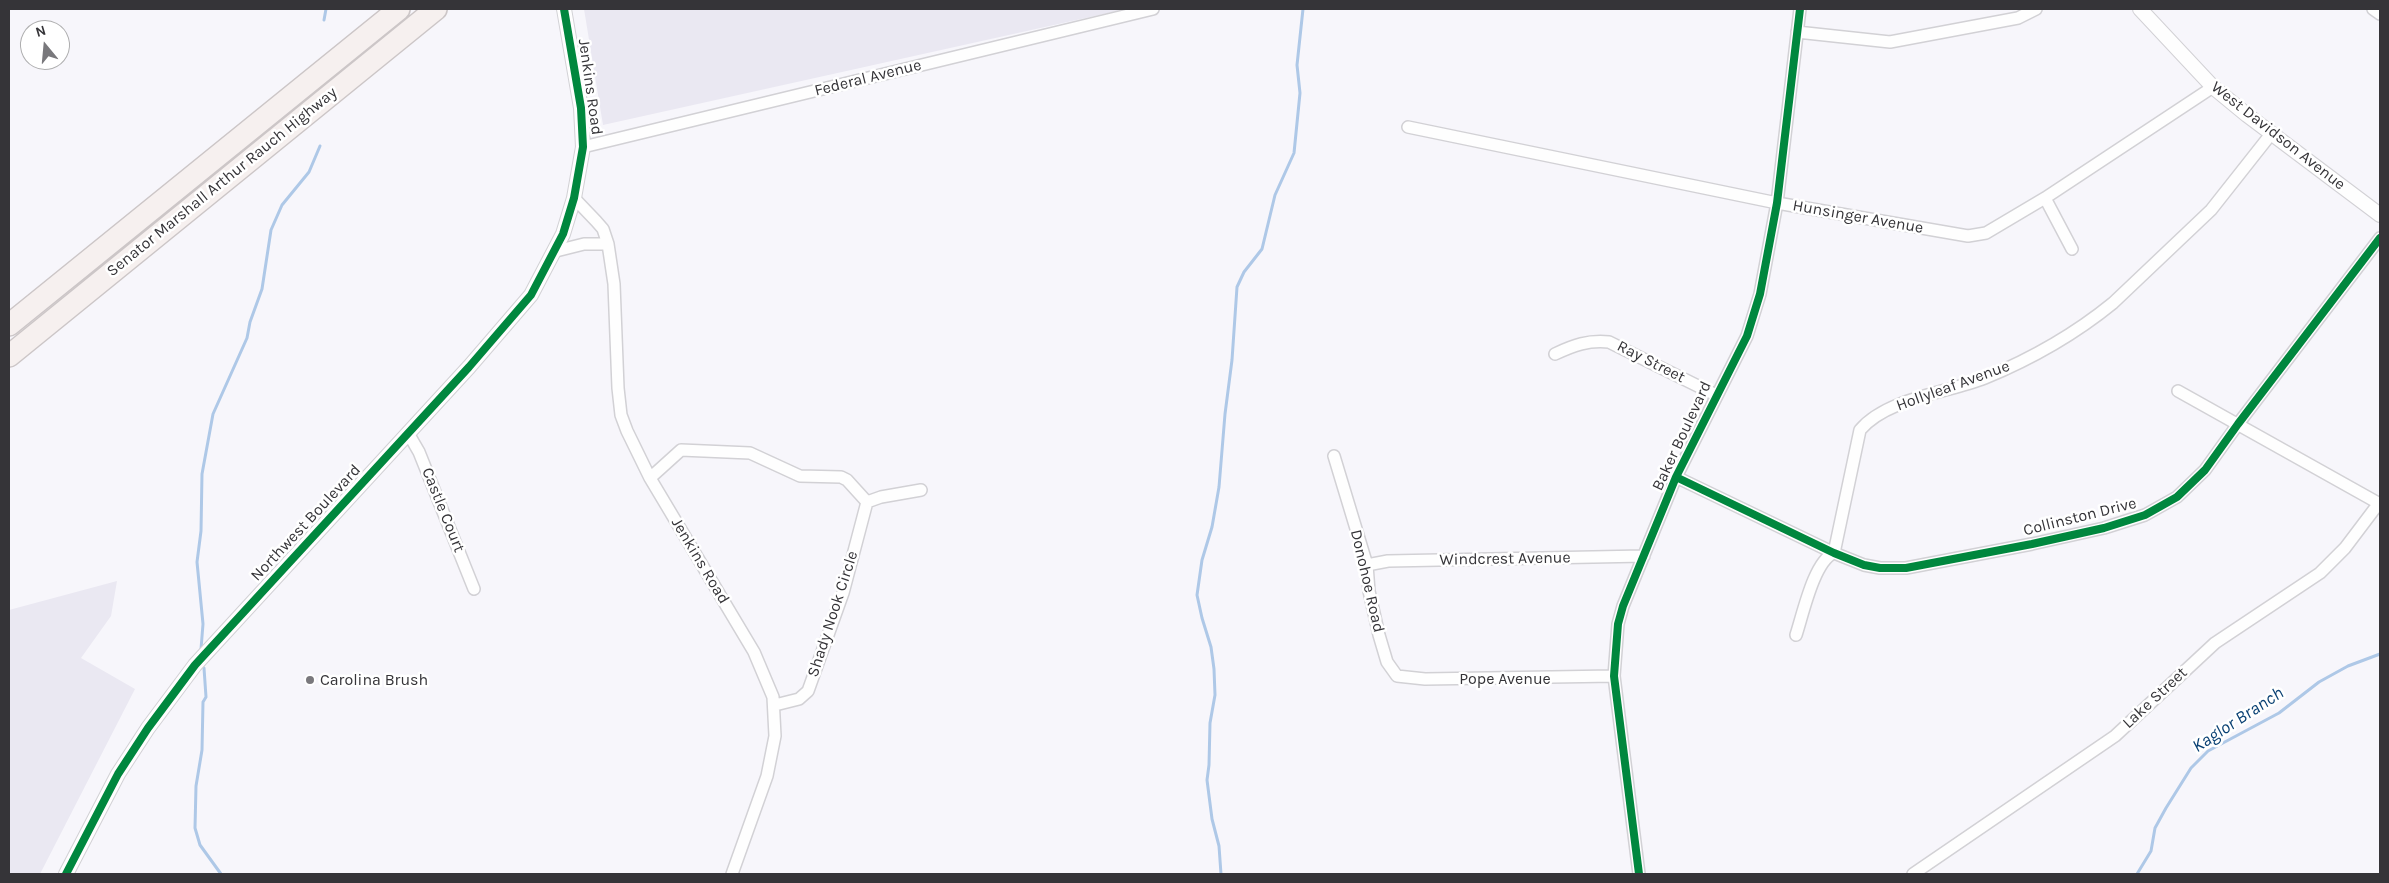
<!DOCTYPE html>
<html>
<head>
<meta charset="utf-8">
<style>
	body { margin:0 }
	#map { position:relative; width:2389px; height:883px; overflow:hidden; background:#f7f6fb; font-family:Karla,sans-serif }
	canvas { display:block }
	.frame { position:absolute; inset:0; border:10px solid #353438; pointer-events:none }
	.north { position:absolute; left:20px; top:20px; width:50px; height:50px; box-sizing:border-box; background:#fff; border:1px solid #aeaeaf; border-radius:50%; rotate:343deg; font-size:14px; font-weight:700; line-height:20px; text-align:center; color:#353438 }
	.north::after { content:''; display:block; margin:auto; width:18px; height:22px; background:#79787c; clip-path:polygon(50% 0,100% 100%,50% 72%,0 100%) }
</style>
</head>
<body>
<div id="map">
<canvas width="2389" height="883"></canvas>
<div class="frame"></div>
<div class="north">N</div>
</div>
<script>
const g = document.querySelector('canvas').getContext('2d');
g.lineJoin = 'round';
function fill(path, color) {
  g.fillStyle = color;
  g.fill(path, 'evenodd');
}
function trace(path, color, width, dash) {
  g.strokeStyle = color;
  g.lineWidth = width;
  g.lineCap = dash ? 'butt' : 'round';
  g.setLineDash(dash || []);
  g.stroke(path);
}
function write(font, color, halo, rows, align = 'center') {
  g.font = font + ' Karla,sans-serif';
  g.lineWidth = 5;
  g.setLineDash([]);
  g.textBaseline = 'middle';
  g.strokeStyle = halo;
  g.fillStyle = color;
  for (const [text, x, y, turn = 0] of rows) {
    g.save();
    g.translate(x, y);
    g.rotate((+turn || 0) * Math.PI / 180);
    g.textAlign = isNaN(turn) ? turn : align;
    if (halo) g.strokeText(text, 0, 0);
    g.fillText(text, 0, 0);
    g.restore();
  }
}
fill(new Path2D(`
	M584,9H1126L603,125Z
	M117,581L111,616L81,658L135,689L40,874H9V610Z`), '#eae8f2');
trace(new Path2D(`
	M324,20L326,9
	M201,649L203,624L197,562L201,531L202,474L213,414L247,338L250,322L262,289L271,230L282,205L309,172L320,146
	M204,668L206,697L203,702L202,750L196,786L195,828L200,845L221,874
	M1221,874L1219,846L1212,819L1207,780L1209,765L1210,723L1215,695L1214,669L1211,647L1202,618L1197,595L1202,560L1212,527L1219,487L1225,414L1232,360L1237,287L1244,272L1262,249L1275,195L1294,153L1300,93L1297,65L1303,9
	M2137,874L2151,851L2155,828L2166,808L2191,768L2208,751L2279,713L2319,682L2348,666L2380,654`), '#aec8e7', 3);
const minor = new Path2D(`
	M2373,9L2380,14
	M1797,32L1890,42L2018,18L2036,9
	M1408,127L1777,203L1968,236L1986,233L2045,198L2213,87
	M583,147L1153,9
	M574,198L596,221L603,229L608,244L614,284L618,388L621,415L627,431L650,478L754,652L773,697L775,736L767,776L732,874
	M2045,198L2072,249
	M556,251L584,244H608
	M1555,354C1574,345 1588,340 1609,342L1716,395
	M2178,391L2380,504
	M408,433L419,452L474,589
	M1334,456L1367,565L1369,591L1379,635L1387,662L1397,676L1425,679L1614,676
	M1676,477L1834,553L1864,565L1880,568H1906L2032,544L2104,528L2145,515L2177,497L2205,470L2238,424L2380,238
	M650,478L681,450L750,453L800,476L841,477L847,480L867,502
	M1367,565L1388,561L1644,556
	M1796,635C1803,614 1814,561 1834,553L1860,430C1887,398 1947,393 1985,378C2031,359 2075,334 2113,303L2211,210L2271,134
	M775,705L799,699L808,691L843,593L867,502L881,497L921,490
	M1639,874L1614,676L1618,624L1623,606L1676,477L1747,336L1760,294L1777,203L1800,9
	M1913,874L2115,736L2215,643L2320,573L2345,548L2379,503`);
const tertiary = new Path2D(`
	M2140,9L2213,87L2247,115L2380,215
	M66,874L118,774L148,728L195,665L469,367L531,295L563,234L574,198L583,147L581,108L564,9`);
const motorway = new Path2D(`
	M9,325L399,9
	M9,356L436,9`);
trace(minor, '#d2d1d5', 14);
trace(tertiary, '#d2d1d5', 16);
trace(motorway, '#ccc6c7', 24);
trace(minor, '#fefefe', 11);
trace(tertiary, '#fefefe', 14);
trace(motorway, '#f6f0ef', 21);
trace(new Path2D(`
	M1676,477L1834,553L1864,565L1880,568H1906L2032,544L2104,528L2145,515L2177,497L2205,470L2238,424L2380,238
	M66,874L118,774L148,728L195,665L469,367L531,295L563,234L574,198L583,147L581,108L564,9
	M1639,874L1614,676L1618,624L1623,606L1676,477L1747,336L1760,294L1777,203L1800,9`), '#00873e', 8);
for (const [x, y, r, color] of [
	[310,680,5,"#79787c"]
]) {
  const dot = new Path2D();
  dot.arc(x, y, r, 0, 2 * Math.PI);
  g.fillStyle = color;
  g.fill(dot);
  trace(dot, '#fff', 2);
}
write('16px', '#353438', '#fff', [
	["Federal Avenue",868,78,-14],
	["Jenkins Road",590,87,82],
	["West Davidson Avenue",2278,136,38],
	["Senator Marshall Arthur Rauch Highway",222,182,-39],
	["Hunsinger Avenue",1858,217,10],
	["Ray Street",1651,362,27],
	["Hollyleaf Avenue",1953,386,-20],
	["Baker Boulevard",1682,436,-65],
	["Castle Court",443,510,68],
	["Collinston Drive",2080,517,-14],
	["Northwest Boulevard",306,523,-47],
	["Windcrest Avenue",1505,559,-1],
	["Jenkins Road",700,561,59],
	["Donohoe Road",1367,581,77],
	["Shady Nook Circle",833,614,-72],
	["Pope Avenue",1505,679],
	["Lake Street",2155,698,-43]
]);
write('16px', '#353438', '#fff', [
	["Carolina Brush",320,680]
], 'left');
write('italic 18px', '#094073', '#fff', [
	["Kaglor Branch",2238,720,-33]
]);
</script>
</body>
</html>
